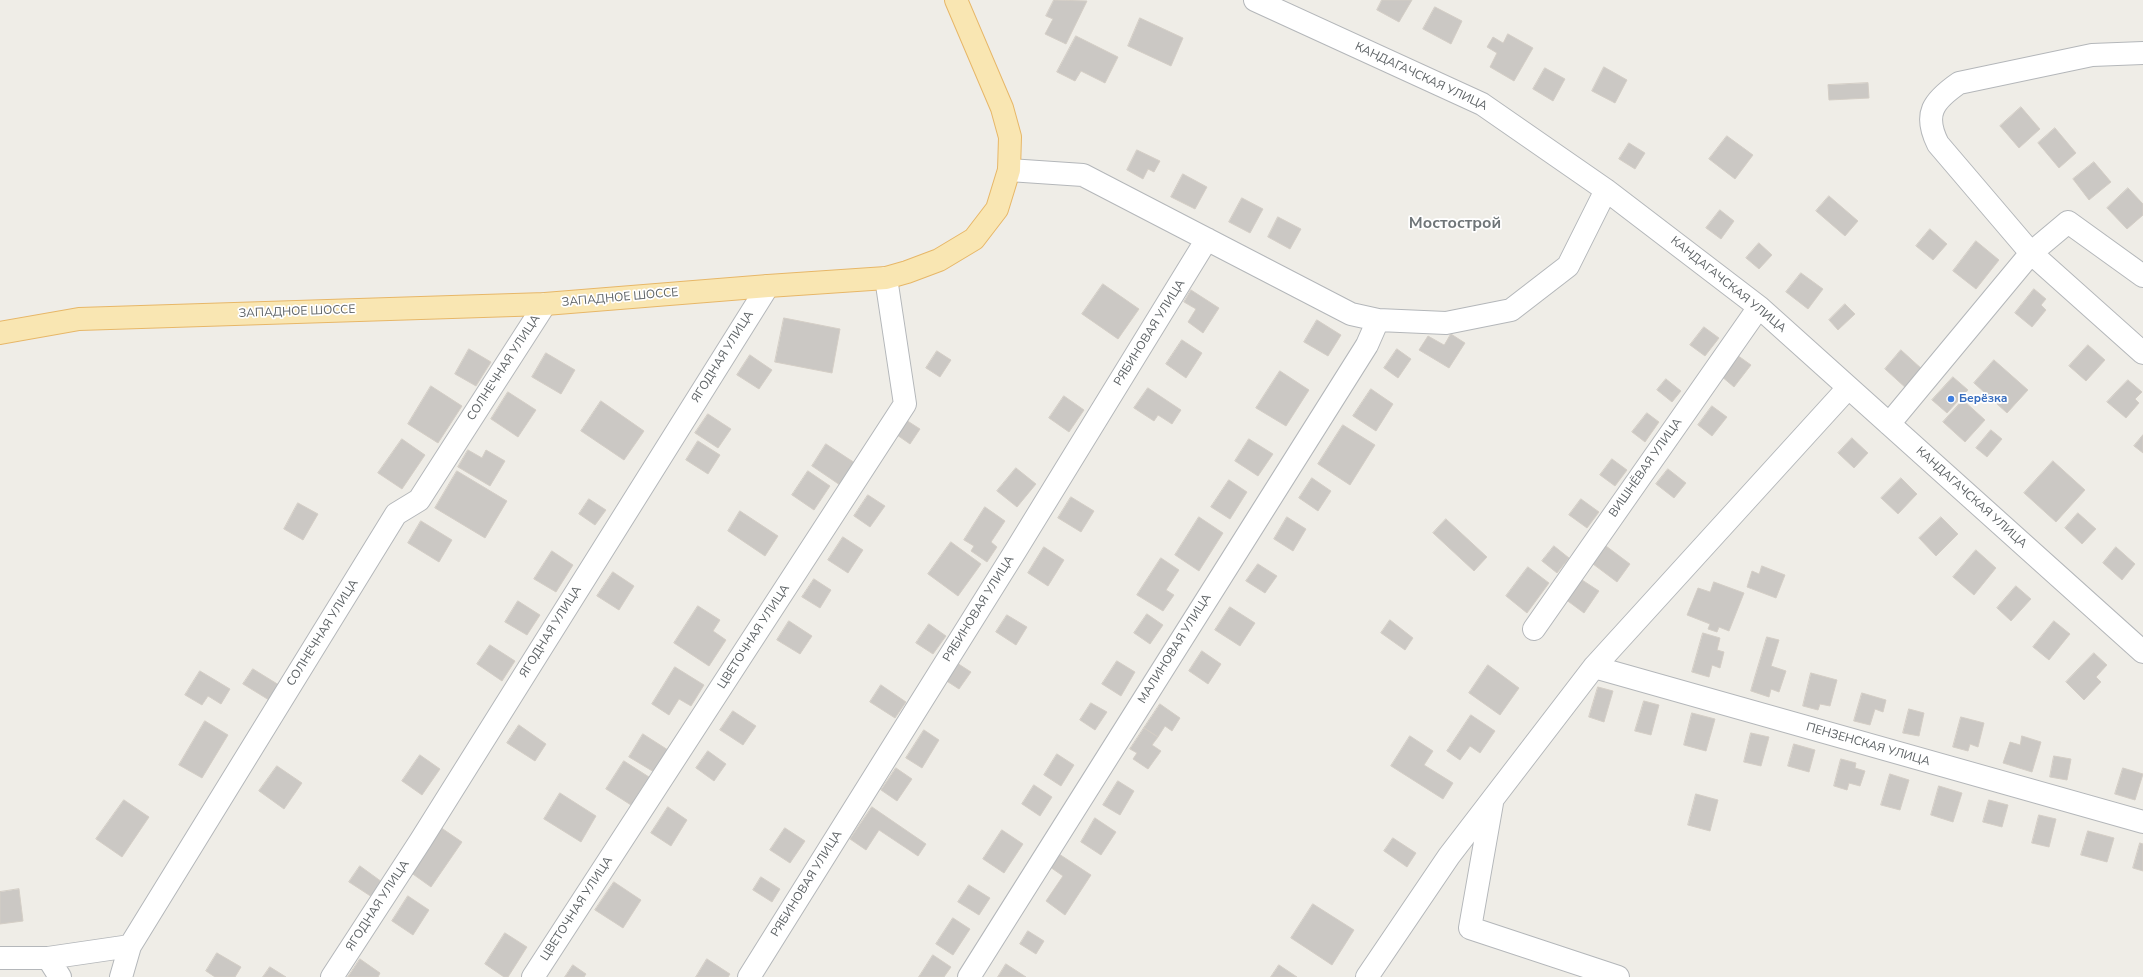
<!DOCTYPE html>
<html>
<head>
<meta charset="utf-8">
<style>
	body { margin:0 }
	canvas { display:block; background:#efede7 }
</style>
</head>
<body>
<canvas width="2143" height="977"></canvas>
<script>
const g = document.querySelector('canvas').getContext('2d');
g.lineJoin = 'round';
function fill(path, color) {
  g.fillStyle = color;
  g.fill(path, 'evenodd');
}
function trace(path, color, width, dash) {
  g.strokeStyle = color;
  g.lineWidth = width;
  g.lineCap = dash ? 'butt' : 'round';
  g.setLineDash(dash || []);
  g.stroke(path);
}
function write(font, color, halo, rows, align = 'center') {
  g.font = font + ' "Nunito Sans",sans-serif';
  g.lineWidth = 3.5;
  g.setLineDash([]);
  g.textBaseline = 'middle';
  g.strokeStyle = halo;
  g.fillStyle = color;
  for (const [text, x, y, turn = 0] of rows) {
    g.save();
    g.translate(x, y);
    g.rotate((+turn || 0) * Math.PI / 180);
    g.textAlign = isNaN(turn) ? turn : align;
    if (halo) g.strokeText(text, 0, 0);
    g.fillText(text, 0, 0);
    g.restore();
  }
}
const building = new Path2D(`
	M1054,0L1087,1L1066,44L1045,34L1053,19L1046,16Z
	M1382,0H1412L1399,22L1377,10Z
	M1435,7L1462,21L1451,44L1423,29Z
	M1140,18L1183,38L1171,66L1128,46Z
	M1508,34L1533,48L1514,81L1490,67L1497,53L1487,47L1493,37L1503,43Z
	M1076,36L1118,57L1105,83L1081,71L1075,81L1057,72Z
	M1604,67L1627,80L1615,103L1592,91Z
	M1545,68L1565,79L1553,101L1533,89Z
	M1868,83L1869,98L1829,100L1828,85Z
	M2021,107L2040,129L2019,148L2000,126Z
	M2055,128L2076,153L2059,168L2038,143Z
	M1727,136L1753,155L1735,179L1709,159Z
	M1629,143L1645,153L1635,169L1619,159Z
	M1137,150L1160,161L1154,172L1148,169L1143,179L1127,170Z
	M2094,162L2111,182L2089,200L2073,179Z
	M1183,174L1207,187L1195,209L1171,197Z
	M2128,188L2143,204V215L2127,229L2107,208Z
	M1829,196L1858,221L1845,236L1816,211Z
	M1242,198L1263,209L1250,233L1229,222Z
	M1720,210L1734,221L1721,239L1706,228Z
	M1278,217L1301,229L1290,249L1268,237Z
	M1930,229L1947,244L1933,260L1916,246Z
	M1976,241L1999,260L1976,289L1953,271Z
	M1759,243L1772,255L1759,269L1746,258Z
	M1801,273L1823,289L1808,309L1786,292Z
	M1103,284L1139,309L1118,339L1082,314Z
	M2034,289L2046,299L2041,305L2046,310L2032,327L2015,313Z
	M1191,290L1219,308L1203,333L1188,322L1196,309L1184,302Z
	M1845,304L1855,314L1838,330L1829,320Z
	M784,318L840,329L832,373L775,362Z
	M1317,320L1341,335L1328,356L1304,342Z
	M1704,327L1719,338L1705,356L1690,345Z
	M1451,334L1465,343L1449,368L1419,350L1428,336L1444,345Z
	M1182,340L1202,353L1186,378L1166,364Z
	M2088,345L2105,360L2086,381L2069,366Z
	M469,349L491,362L476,386L455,374Z
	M1397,349L1411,359L1398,378L1384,368Z
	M1901,350L1923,370L1907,389L1885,369Z
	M937,351L951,360L940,377L926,368Z
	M546,353L575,370L561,394L532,377Z
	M750,355L772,370L759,389L737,375Z
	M1737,355L1751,365L1734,387L1721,376Z
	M1994,360L2028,390L2007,413L1974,383Z
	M1280,371L1309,390L1286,426L1256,408Z
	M1953,377L1968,390L1947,413L1932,400Z
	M1666,379L1681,391L1672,402L1657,390Z
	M2128,380L2142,392L2135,399L2139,403L2126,418L2107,402Z
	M431,386L462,406L438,443L408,424Z
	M1148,388L1181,410L1172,424L1158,415L1154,421L1134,408Z
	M1371,389L1393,404L1376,431L1353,416Z
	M508,392L536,410L518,437L491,419Z
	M1064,396L1084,410L1069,432L1049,418Z
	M1963,400L1985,420L1965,442L1943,422Z
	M601,401L644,431L624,460L581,431Z
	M1712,406L1727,417L1712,436L1698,425Z
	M1647,413L1659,422L1645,442L1632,432Z
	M708,414L731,429L718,448L695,433Z
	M906,420L920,429L910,444L897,435Z
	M1343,425L1375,445L1350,485L1318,464Z
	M1991,430L2002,439L1987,457L1976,448Z
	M2143,435V453L2134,446Z
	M1852,438L1868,453L1854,468L1838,453Z
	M402,439L425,455L402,489L378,473Z
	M1249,439L1273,454L1258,476L1235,461Z
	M698,441L720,455L708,474L686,460Z
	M826,444L855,463L840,485L812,466Z
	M468,450L482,458L486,450L505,461L490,486L458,467Z
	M1612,459L1627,470L1615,486L1600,475Z
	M2053,461L2085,490L2056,522L2024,493Z
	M1016,468L1036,484L1017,507L997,491Z
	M1668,469L1686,483L1674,498L1656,484Z
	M457,471L507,501L485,538L435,508Z
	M808,471L830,486L814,510L792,495Z
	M1312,478L1331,491L1318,511L1299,498Z
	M1901,478L1917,494L1898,514L1881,498Z
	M1229,480L1247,492L1230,519L1211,507Z
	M868,495L885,506L870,527L854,516Z
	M1071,497L1094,511L1081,532L1058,518Z
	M589,499L606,510L595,525L579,514Z
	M1581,499L1599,512L1587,528L1569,515Z
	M298,503L318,514L303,540L284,529Z
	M985,507L1005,521L991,542L997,547L987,562L971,551L974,546L964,540Z
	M740,511L778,536L765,556L728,531Z
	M2078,513L2096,529L2082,544L2065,528Z
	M1199,517L1223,533L1199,571L1175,555Z
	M1287,517L1306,529L1293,551L1274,539Z
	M1941,517L1958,534L1936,556L1919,538Z
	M1446,519L1487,557L1474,571L1433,533Z
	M421,521L452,540L439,562L408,543Z
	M843,537L863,550L848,573L828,560Z
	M951,542L981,564L958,596L928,574Z
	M1554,546L1569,558L1557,573L1542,561Z
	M1606,546L1630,564L1617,582L1593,564Z
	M1044,547L1064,560L1048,586L1028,573Z
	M2116,547L2135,564L2122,580L2103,563Z
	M1976,550L1996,568L1974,595L1953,577Z
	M552,551L573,565L556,592L534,579Z
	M1161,558L1179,570L1166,590L1174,595L1163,611L1137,595Z
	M1258,564L1277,576L1265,593L1246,581Z
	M1762,566L1785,575L1776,598L1747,587L1752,571L1759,574Z
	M1528,567L1549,583L1527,613L1506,596Z
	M613,572L634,586L619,610L597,596Z
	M1579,578L1599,591L1584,613L1565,599Z
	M814,579L831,590L820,608L802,597Z
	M1714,582L1744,593L1729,631L1719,627L1717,632L1708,629L1710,624L1687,615L1698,588L1710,592Z
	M2016,586L2031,599L2011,621L1997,608Z
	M518,601L540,615L527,635L505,622Z
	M698,606L720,620L713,631L726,640L709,666L674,643Z
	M1230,607L1255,623L1240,646L1215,630Z
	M1147,614L1163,625L1150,644L1134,633Z
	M1007,615L1027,627L1016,645L996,632Z
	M1390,620L1413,638L1405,650L1381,633Z
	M789,621L812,636L800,654L777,640Z
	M2054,621L2070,634L2049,660L2033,647Z
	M929,624L946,636L933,654L916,643Z
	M1703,633L1720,638L1717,650L1724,652L1720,668L1712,665L1709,677L1692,672Z
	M1767,637L1779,640L1771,666L1786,671L1779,692L1771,689L1769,697L1751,691Z
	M490,645L515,661L502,681L477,664Z
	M1202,651L1221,664L1208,684L1189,671Z
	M2094,653L2107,665L2096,677L2101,682L2084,700L2066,682Z
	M1117,661L1135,672L1121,696L1102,684Z
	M957,663L971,672L959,689L945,680Z
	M1488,665L1519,688L1500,715L1469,693Z
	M675,667L704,685L691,706L679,699L669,715L652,704Z
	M253,669L279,685L269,700L243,684Z
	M200,671L230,689L221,704L208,696L202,705L185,695Z
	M1811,673L1837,680L1830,706L1820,704L1818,710L1803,706Z
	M881,685L906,702L895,718L870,702Z
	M1598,687L1613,691L1604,722L1589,717Z
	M1862,693L1886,700L1883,712L1875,709L1870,725L1854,721Z
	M1644,701L1659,705L1651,735L1635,731Z
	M1091,703L1107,712L1095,730L1080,720Z
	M1160,704L1180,718L1172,731L1165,726L1158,737L1144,728Z
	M1909,709L1924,713L1919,736L1903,733Z
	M733,711L756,726L743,745L720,730Z
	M1692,713L1715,719L1706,751L1684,745Z
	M1471,715L1495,731L1480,753L1470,746L1460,760L1447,751Z
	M1961,717L1984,723L1978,747L1970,744L1968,751L1953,747Z
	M205,721L228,735L202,778L179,765Z
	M519,725L546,744L535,761L507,743Z
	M1144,728L1158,737L1152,745L1161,751L1148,769L1133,759L1137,753L1130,749Z
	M924,730L939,740L922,768L906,758Z
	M1751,733L1769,737L1761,766L1744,762Z
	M643,734L668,750L654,772L629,757Z
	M1410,736L1433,751L1424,765L1453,783L1443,799L1391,766Z
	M2022,736L2041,742L2032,772L2003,763L2010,742L2020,745Z
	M1794,744L1815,750L1809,772L1788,766Z
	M708,751L726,764L714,781L696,768Z
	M1057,754L1074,765L1061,786L1044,775Z
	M420,755L440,769L422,795L402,781Z
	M2054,756L2071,759L2067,780L2050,777Z
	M1841,759L1856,763L1855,768L1865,771L1860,786L1849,783L1847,790L1834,786Z
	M624,761L649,777L631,805L606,789Z
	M277,766L302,783L284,809L259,791Z
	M896,768L912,779L897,801L881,790Z
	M2123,768L2143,774L2135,800L2115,794Z
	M1890,774L1909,780L1900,810L1881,805Z
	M1118,781L1134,791L1120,815L1103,805Z
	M1034,785L1052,797L1040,816L1022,804Z
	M1939,786L1962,793L1953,822L1931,815Z
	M560,793L596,816L581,842L544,819Z
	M1696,794L1718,800L1710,831L1688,825Z
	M124,800L149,817L122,857L96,839Z
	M1989,800L2008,805L2002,827L1983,822Z
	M668,807L687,820L671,846L651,833Z
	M872,807L926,844L918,856L879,830L866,850L850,839Z
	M2039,815L2056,819L2049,847L2032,843Z
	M1095,818L1116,832L1101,855L1081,842Z
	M440,827L462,842L431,887L410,872Z
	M785,828L805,841L790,863L770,850Z
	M1002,830L1023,844L1004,873L983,859Z
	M2088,831L2114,838L2107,862L2081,855Z
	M1393,838L1416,853L1407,867L1384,851Z
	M2140,843L2143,844V871L2133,868Z
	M1059,854L1091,875L1065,915L1046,901L1063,876L1050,867Z
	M360,866L382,882L372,897L349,882Z
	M761,877L780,889L772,902L753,890Z
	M614,882L641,900L623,928L595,910Z
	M969,885L990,898L979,915L958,902Z
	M19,889L23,921L0,924V892Z
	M408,896L429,910L413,935L392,921Z
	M1313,904L1354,930L1332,965L1291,938Z
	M953,918L970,929L953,955L936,944Z
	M1028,931L1044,941L1036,954L1020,944Z
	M505,933L527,947L508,977H504L485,964Z
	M217,953L241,967L235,977H215L206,971Z
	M933,955L951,967L944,977H919Z
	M360,959L380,973L378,977H348Z
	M707,959L730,974L728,977H696Z
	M1006,964L1026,977H998Z
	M573,965L586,974L584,977H565Z
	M1279,965L1297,977H1271Z
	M270,967L286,977H263Z`);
fill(building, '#cbc8c4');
trace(building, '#d4cec6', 1);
const minor = new Path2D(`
	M1255,0L1482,104L1606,190L1759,307L2143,652
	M2143,53L2092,55L1959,83C1933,101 1923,114 1938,144L2031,253L2143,353
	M1009,170L1083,175L1351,314L1378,320L1446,323L1511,310L1568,266L1606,190
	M1889,424L2031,253L2068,222L2143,276
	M1534,629L1759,307
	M1594,667L2143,822
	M1492,803L1470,928L1618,977
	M0,958H48L130,946
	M48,958L60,977
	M121,977L130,946L396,514L419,500L545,304
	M332,977L421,840L768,286
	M533,977L905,404L886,278
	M749,977L1016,550L1207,239
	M969,977L1367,345L1378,320
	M1367,977L1449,856L1594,667L1848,388`);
const major = new Path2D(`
	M0,333L79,319L545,304L768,286L886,278L907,272L939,260L974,239L997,209L1009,170L1010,137L1002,108L956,0`);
trace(minor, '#b4b7ba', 24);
trace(major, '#e7b768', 24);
trace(minor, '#fff', 22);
trace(major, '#f9e6b2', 22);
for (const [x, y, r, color] of [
	[1951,399,4,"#3f7fe0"]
]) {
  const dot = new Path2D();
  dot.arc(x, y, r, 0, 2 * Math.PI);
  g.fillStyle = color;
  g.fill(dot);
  trace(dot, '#fff', 1.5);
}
write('12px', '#5e6366', '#fff', [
	["КАНДАГАЧСКАЯ УЛИЦА",1421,77,25],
	["КАНДАГАЧСКАЯ УЛИЦА",1728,285,39],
	["ЗАПАДНОЕ ШОССЕ",620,298,-5],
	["ЗАПАДНОЕ ШОССЕ",297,312,-2],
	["РЯБИНОВАЯ УЛИЦА",1150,333,-58],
	["ЯГОДНАЯ УЛИЦА",723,357,-58],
	["СОЛНЕЧНАЯ УЛИЦА",504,368,-57],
	["ВИШНЁВАЯ УЛИЦА",1646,468,-55],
	["КАНДАГАЧСКАЯ УЛИЦА",1971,498,42],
	["РЯБИНОВАЯ УЛИЦА",979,609,-58],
	["ЯГОДНАЯ УЛИЦА",551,632,-58],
	["СОЛНЕЧНАЯ УЛИЦА",323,633,-58],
	["ЦВЕТОЧНАЯ УЛИЦА",754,637,-57],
	["МАЛИНОВАЯ УЛИЦА",1175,649,-58],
	["ПЕНЗЕНСКАЯ УЛИЦА",1868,745,16],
	["РЯБИНОВАЯ УЛИЦА",807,884,-58],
	["ЯГОДНАЯ УЛИЦА",378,906,-57],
	["ЦВЕТОЧНАЯ УЛИЦА",577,909,-57]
]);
write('bold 12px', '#366cbe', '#fff', [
	["Берёзка",1959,399]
], 'left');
write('bold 16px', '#6f7578', '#fff', [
	["Мостострой",1455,224]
]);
</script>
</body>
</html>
